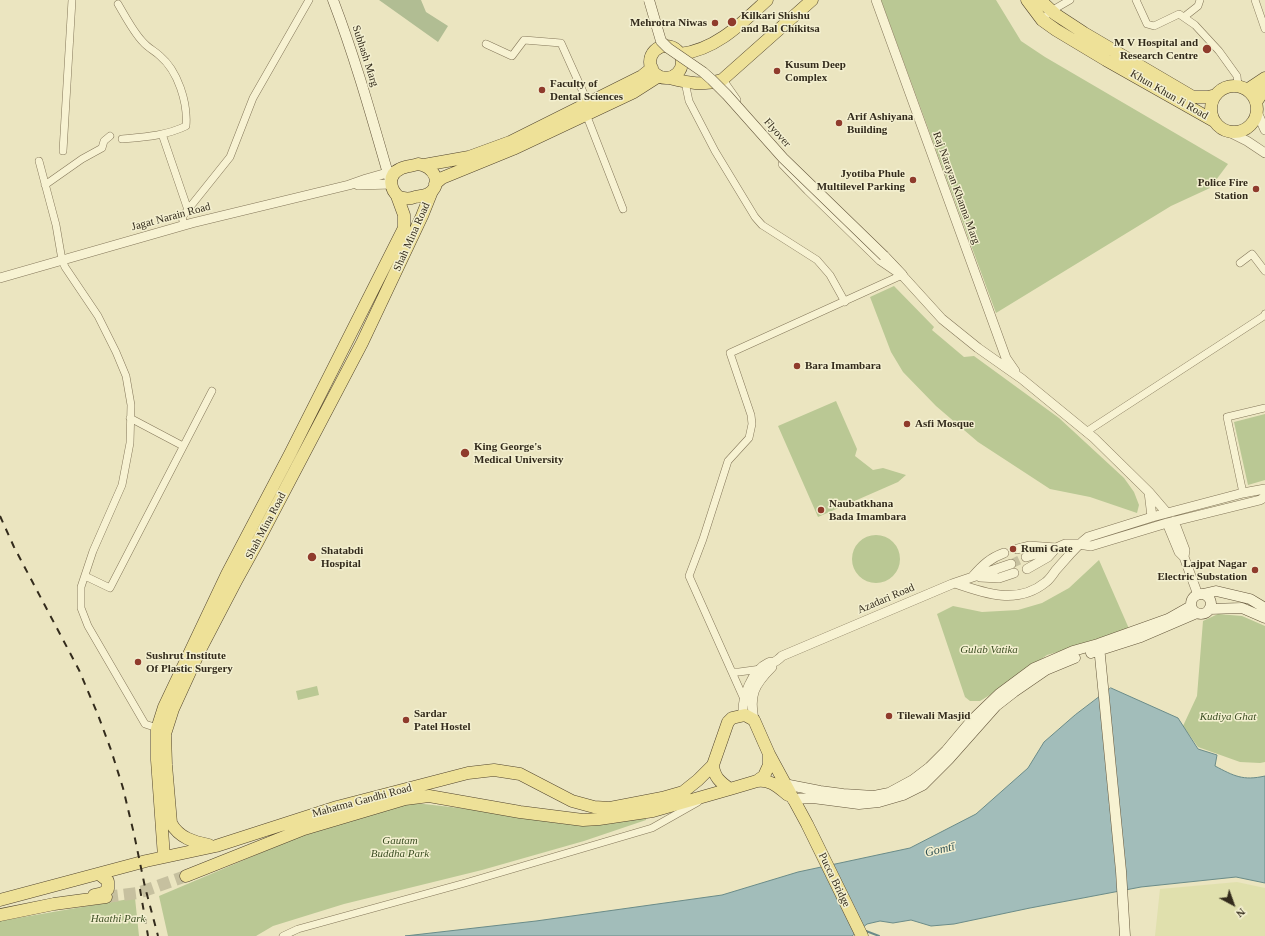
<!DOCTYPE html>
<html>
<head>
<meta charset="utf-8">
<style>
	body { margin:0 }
	#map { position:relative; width:1265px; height:936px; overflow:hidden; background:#ebe5c0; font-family:"Times New Roman",serif }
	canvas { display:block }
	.north { position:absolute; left:1213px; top:884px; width:40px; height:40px; -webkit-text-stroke:3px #f3efcf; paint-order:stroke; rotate:139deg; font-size:11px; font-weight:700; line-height:16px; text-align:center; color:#332b1c }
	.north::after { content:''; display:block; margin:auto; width:14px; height:18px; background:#332b1c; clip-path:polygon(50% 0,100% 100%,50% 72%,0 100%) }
</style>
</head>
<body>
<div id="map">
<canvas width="1265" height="936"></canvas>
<div class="north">N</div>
</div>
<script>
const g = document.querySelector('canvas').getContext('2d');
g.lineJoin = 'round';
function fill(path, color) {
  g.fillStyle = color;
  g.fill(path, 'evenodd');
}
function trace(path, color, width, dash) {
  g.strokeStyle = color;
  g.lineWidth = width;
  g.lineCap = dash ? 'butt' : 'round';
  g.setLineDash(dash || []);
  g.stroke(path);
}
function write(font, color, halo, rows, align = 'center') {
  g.font = font + ' "Times New Roman",serif';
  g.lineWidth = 3;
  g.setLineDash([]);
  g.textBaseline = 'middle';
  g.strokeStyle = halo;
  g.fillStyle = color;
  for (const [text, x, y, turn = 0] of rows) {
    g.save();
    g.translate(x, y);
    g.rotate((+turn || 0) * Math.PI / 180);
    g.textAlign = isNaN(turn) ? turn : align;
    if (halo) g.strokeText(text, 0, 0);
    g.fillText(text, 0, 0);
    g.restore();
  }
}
fill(new Path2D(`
	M1237,882L1265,888V936H1155L1160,889Z`), '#e0e0ad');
fill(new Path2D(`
	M881,0H996L1021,41L1045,57L1228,164L1210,188L1171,206L996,313Z
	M894,286L934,327L932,330L964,357L974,356L1059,418L1124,478L1134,492L1139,505L1137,513L1090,497L1050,489L978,442L936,406L903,372L891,352L870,297Z
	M836,401L857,449L855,456L873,470L883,468L906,475L898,482L818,517L778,426Z
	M1265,414V480L1248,485L1234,422Z
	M852 559a24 24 0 1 1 48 0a24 24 0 1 1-48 0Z
	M1099,560L1130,631L1047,655L998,690L980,701H970L965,697L937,614L953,606L982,612L1018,610L1042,603L1069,588Z
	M1218,614L1242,616L1265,626V762L1260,763L1240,762L1198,747L1183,726L1197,696L1203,621Z
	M317,686L319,695L298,700L296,691Z
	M415,803L477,810L564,824H590L646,815V820L584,841L482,870L344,904L273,926L256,936H168L159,896L303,835L391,806Z
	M135,898L139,936H0V921Z`), '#bac894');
fill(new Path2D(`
	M379,0H421L426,12L448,26L438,42Z`), '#b1bd93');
const water = new Path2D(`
	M1111,688L1178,718L1198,749L1217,755L1215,766C1234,776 1243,781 1265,776V883L1236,877L1141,887L1030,908L954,924L931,926L911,920L893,923L880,921L867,924L852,936H405L536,921L722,895L798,872L910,848L976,814L1028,768L1044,742L1075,715Z`);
fill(water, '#a2bdba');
trace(water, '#6a8b88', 1);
trace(new Path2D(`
	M866,931L879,936`), '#6a8b88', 2);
trace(new Path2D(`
	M1011,564L1026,557`), '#c6c09f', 9, [9, 4.5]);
trace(new Path2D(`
	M106,897L138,893L186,876`), '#c6c09f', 12, [12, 6]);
const minor = new Path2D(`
	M1136,0L1147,24L1154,26L1179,14L1195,25L1219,51L1237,76L1238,86
	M1255,0L1265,29
	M118,4C125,16 134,33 143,42C148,48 155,51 160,56C178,71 188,103 186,126C165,136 144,137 122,139
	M1184,17L1198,6L1200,0
	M1042,20L1051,11L1070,0
	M486,44L512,56L524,40L561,43L588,103
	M685,82L689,101L715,151L755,217L762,225L817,260L830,275L845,302
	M586,114L623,209
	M162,134L188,210
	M63,151L72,0
	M39,161L56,225L62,260L65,267L98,316L116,352L126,376L131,405L130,443L122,485L93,551L81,587V608L88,626L145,724L160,729
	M45,185L82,159L102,148L104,141L110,136
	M184,225L182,217L230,157L253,98L309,0
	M1240,263L1252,254L1265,271
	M130,418L183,446
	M1086,432L1264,316L1265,314
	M1243,493L1227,417L1265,408
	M85,576L110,588L212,391
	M732,672H739L761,669
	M744,699L689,576L703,539L728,461L749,438L752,424L751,415L730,353L902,275
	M283,936L298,929L465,883L652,828L698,802`);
const tertiary = new Path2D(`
	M876,0L1006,358L1015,371
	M722,80L736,100
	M1257,112L1265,130
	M1229,132L1247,141L1265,153
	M783,164L808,190L880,260L902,275L942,319L978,348L1022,379L1094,438L1149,492L1167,513
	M358,185L391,184
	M0,278L192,223L349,185L366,179L394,171
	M1149,492L1152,517
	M1174,521L1185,550L1184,557
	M1167,523L1179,552L1184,557L1198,595
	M1017,549L1029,546L1056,548L1065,544H1079L1091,546L1167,523L1260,500L1265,497
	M1026,557L1049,550
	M1027,569L1048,557L1056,548
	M973,576C983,565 990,558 1004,553
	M980,577L999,578L1014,573
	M955,583C986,594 1018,605 1046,582C1050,579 1053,574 1056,570C1066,559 1076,546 1088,537L1152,517L1243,493L1265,489
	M743,715C742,698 751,671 768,663C772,661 770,663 774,662C777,661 780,658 782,656L952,584L1011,564
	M754,720C749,695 754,685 772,667`);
const secondary = new Path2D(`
	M333,0C356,60 373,122 391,184
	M884,256L902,275
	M1203,594L1216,591L1250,599L1265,608
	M1191 604a10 10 0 1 1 20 0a10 10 0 1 1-20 0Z
	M1209,609L1242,608L1265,618
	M1099,646L1121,871L1125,936
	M1091,653L1141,637L1197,613
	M784,784L820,791L843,794L874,796L889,793L913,780L930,767L946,751L972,720L999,694L1034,668L1073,651L1098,644L1168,619L1191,606
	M792,799L813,798L859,804L879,802L903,795L923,785L949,759L996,706L1014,692L1046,670L1075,658`);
const primary = new Path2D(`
	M1027,0L1042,20L1056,30L1106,60L1214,121
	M1040,0L1055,14L1084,33L1193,97H1208L1216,95
	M650 62a16 16 0 1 1 32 0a16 16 0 1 1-32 0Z
	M680,54C716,50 742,23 767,0
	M669,78C690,83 701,86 722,80L812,0
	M1211 109a23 23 0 1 1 46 0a23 23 0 1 1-46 0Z
	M1247,90L1265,78
	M1256,102L1265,89
	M418,164C434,166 444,185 428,194C424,196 419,196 415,197C410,199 405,199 399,197C390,190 387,175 400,169C405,166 413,166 418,164Z
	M424,165L469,157L510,142L642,76L652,68
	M435,184L442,178L513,149L634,92L659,76
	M745,715L754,720L769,754V765L764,776L757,781L730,789C720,782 714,777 713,765L728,722L732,718Z
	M769,754L807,824L862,936
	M757,781C770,779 778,787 788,795
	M209,845C194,842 179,838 171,823L166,765L165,734L173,709L200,650L236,581L258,541L362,343L422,216L432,191
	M164,857L157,760V729L164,707L227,574L290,454L404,228V215L397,196
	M186,876L304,829L405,799L429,796L520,812L583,820L599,819L653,811L730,789
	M94,895L103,893L108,889V881L99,874
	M0,900L146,861L216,846L337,807L468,773L494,770L520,774L572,801L594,807L610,808L662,798L683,792L698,780L713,765
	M0,915L54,904L106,897`);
trace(minor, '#837659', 8);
trace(tertiary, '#837659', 10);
trace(secondary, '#65573c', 11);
trace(primary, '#51442d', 13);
trace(minor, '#f7f2d2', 7);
trace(tertiary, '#f7f2d2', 9);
trace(secondary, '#f7f2d2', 10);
trace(primary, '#eee198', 12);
trace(new Path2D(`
	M0,516L14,547L79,670L98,715L111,750L123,788L134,834L145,887L158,936
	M140,889L148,936`), '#332b1c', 2, [7, 7]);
const secondaryBridge = new Path2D(`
	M649,0L661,41L668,48L703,72L712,80L727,95L783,158L884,256`);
trace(secondaryBridge, '#65573c', 11, []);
trace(secondaryBridge, '#f7f2d2', 10);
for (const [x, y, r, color] of [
	[732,22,5,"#8f3b2c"],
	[715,23,4,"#8f3b2c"],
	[1207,49,5,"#8f3b2c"],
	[777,71,4,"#8f3b2c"],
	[542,90,4,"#8f3b2c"],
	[839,123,4,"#8f3b2c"],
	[913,180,4,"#8f3b2c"],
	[1256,189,4,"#8f3b2c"],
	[797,366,4,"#8f3b2c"],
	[907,424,4,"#8f3b2c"],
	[465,453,5,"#8f3b2c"],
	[821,510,4,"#8f3b2c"],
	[1013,549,4,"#8f3b2c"],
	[312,557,5,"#8f3b2c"],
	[1255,570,4,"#8f3b2c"],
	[138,662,4,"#8f3b2c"],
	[889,716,4,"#8f3b2c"],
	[406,720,4,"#8f3b2c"]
]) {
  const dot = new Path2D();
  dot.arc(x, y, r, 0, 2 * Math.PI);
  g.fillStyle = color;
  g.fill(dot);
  trace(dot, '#f3efcf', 1.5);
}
write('bold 11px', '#332b1c', '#f3efcf', [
	["Kilkari Shishu",741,16],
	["and Bal Chikitsa",741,29],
	["Mehrotra Niwas",707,23,"right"],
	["M V Hospital and",1198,43,"right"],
	["Research Centre",1198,56,"right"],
	["Kusum Deep",785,65],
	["Complex",785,78],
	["Faculty of",550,84],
	["Dental Sciences",550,97],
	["Arif Ashiyana",847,117],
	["Building",847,130],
	["Jyotiba Phule",905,174,"right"],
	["Multilevel Parking",905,187,"right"],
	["Police Fire",1248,183,"right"],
	["Station",1248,196,"right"],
	["Bara Imambara",805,366],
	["Asfi Mosque",915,424],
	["King George's",474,447],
	["Medical University",474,460],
	["Naubatkhana",829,504],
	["Bada Imambara",829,517],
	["Rumi Gate",1021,549],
	["Shatabdi",321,551],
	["Hospital",321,564],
	["Lajpat Nagar",1247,564,"right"],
	["Electric Substation",1247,577,"right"],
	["Sushrut Institute",146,656],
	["Of Plastic Surgery",146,669],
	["Sardar",414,714],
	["Patel Hostel",414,727],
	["Tilewali Masjid",897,716]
], 'left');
write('11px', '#332b1c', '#f3efcf', [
	["Subhash Marg",365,56,72],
	["Khun Khun Ji Road",1169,95,30],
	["Flyover",777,133,49],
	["Raj Narayan Khanna Marg",956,188,70],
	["Jagat Narain Road",171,217,-15],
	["Shah Mina Road",412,237,-66],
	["Shah Mina Road",266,526,-62],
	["Azadari Road",886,599,-23],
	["Mahatma Gandhi Road",362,801,-15],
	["Pucca Bridge",834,880,64]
]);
write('italic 11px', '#3d4f24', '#f3efcf', [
	["Gulab Vatika",989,650],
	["Kudiya Ghat",1228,717],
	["Gautam",400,841],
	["Buddha Park",400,854],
	["Haathi Park",118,919]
]);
write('italic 12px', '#2c4f53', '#f3efcf', [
	["Gomtī",940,850,-13]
]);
</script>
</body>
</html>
